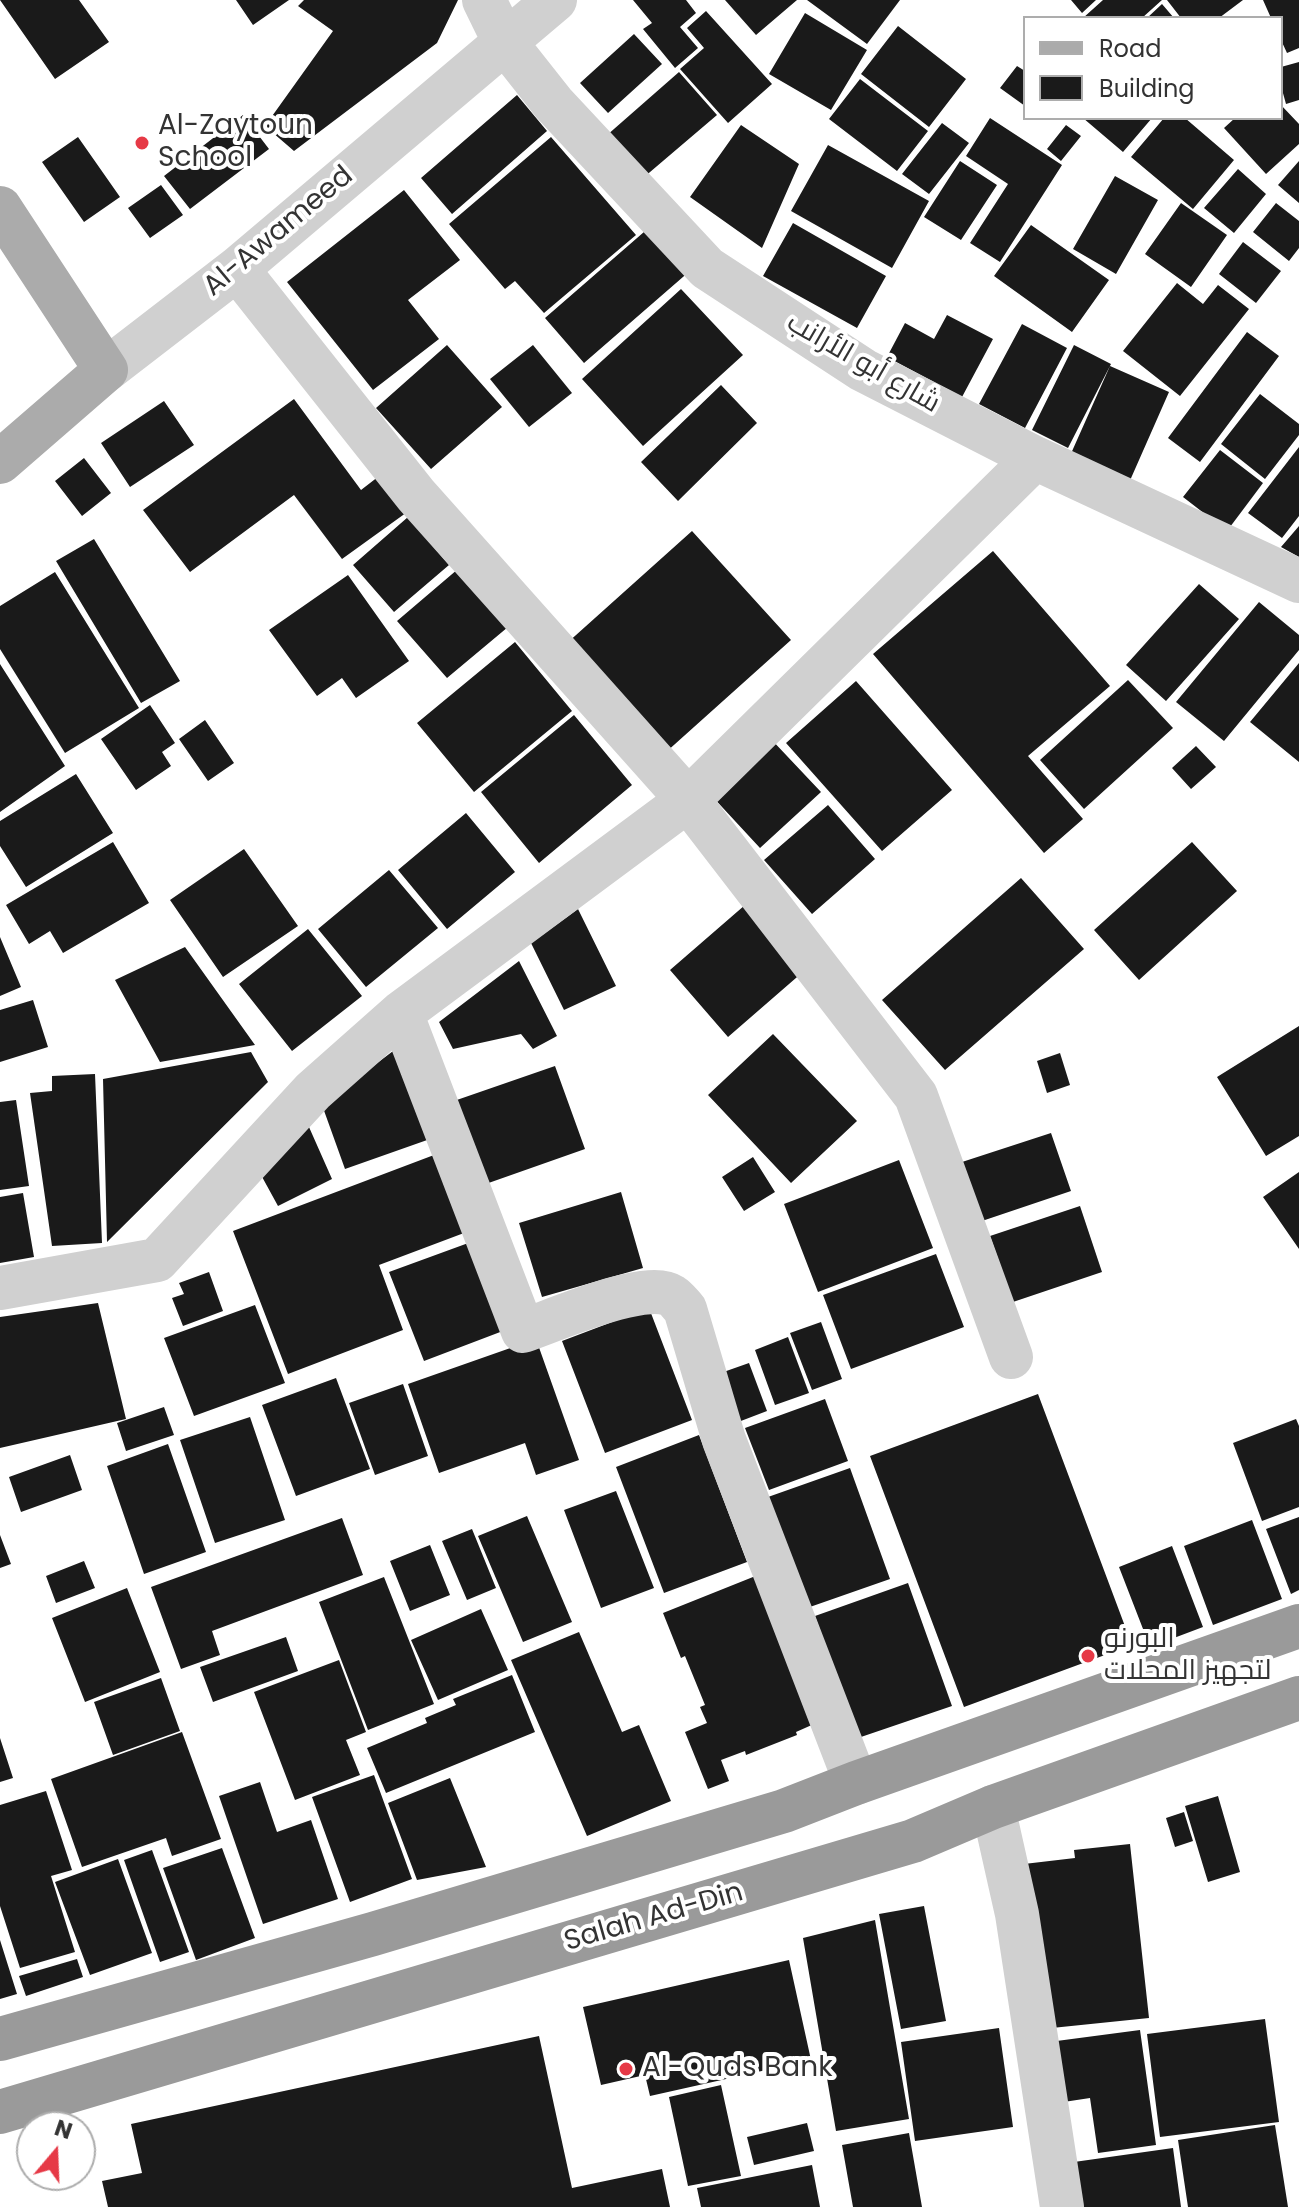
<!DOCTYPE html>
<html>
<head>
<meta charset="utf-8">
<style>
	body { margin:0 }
	#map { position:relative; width:1299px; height:2207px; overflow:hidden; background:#fff; font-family:Poppins,sans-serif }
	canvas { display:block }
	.legend { position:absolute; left:1023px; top:16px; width:260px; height:104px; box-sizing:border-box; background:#fff; border:2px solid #adadad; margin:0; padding:10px 14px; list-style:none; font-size:24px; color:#333 }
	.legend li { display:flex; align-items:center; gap:16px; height:40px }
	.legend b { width:40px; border:2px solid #adadad }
	.north { position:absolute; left:16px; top:2111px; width:80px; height:80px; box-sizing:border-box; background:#fff; border:2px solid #adadad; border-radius:50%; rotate:19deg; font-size:22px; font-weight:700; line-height:32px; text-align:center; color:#333 }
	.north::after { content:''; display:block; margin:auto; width:28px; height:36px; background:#e63946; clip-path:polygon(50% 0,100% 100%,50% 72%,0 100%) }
</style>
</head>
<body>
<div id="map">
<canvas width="1299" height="2207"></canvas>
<ul class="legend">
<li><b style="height:10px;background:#ababab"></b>Road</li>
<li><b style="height:22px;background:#1a1a1a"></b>Building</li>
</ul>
<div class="north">N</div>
</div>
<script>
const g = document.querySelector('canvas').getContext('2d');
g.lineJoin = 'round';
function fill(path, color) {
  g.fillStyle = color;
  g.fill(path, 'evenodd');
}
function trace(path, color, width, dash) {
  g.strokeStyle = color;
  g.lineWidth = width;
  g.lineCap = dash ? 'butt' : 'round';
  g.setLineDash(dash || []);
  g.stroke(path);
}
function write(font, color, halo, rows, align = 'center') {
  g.font = font + ' Poppins,Cairo,sans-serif';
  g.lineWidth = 8;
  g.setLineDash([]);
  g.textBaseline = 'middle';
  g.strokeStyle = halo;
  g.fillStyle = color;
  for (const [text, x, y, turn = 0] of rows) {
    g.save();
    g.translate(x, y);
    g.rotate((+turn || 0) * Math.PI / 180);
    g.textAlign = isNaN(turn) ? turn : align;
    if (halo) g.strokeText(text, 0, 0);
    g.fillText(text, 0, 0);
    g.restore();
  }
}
fill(new Path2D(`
	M0,0H79L109,42L55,79Z
	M236,0H289L253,25Z
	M304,0H458L437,43L294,151L265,126L333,31L298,6Z
	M633,0H686L696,13L680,27L698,48L675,68L643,29L652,23Z
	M725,0H797L756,35Z
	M807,0H900L867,44Z
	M1071,0H1096L1082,13Z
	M1103,0H1162L1142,18H1083Z
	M1167,0H1243L1219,18H1181Z
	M1263,0H1299V48L1287,53L1281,40V18H1271Z
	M1162,4L1174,18H1147Z
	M706,11L772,84L728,123L680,69L704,48L687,28Z
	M805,13L867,50L831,110L769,74Z
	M898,26L966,79L929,127L861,74Z
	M634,34L662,64L608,113L580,83Z
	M1299,62V100L1286,104L1281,86V67Z
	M1017,66L1025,71V106L1000,88Z
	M679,72L717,115L643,178L606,136Z
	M860,79L928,131L897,171L829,119Z
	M517,95L547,131L452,214L421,178Z
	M1281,105L1299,124V144L1266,174L1224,128L1235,118H1281Z
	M243,115L269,149L190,209L164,176Z
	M990,118L1062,165L1000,262L970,243L1008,184L966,156Z
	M1083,118H1152L1123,152Z
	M1164,118H1185L1234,160L1193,209L1131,157Z
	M942,123L969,143L929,194L902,174Z
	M741,125L799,164L762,248L690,197Z
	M1066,125L1081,136L1061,161L1047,149Z
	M78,137L120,197L84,222L42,162Z
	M551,137L636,235L544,313L515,281L505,289L449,224Z
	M828,145L929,201L892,268L791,211Z
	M960,161L997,185L961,240L924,217Z
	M1299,161V203L1278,185Z
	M1238,169L1266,194L1234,233L1204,208Z
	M1115,176L1158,200L1116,274L1073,249Z
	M161,185L183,215L150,238L128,208Z
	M404,190L460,260L408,300L439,339L373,390L287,282Z
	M1181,203L1227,235L1191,287L1145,254Z
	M1276,203L1299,221V248L1289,261L1253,232Z
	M793,223L886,276L857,328L763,276Z
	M652,225L691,270L584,363L545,318Z
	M1031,225L1109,280L1072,332L994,276Z
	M1243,242L1281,271L1256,303L1219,274Z
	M1177,283L1203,304L1218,285L1249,309L1180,396L1123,351Z
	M681,289L743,355L643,446L582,379Z
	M947,315L993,339L962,397L887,357L905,323L934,339Z
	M1022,324L1067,348L1025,428L979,404Z
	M1247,332L1279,356L1200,462L1168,438Z
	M447,345L502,407L431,469L376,408Z
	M533,345L572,393L529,427L490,379Z
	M1074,345L1111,364L1068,448L1032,430Z
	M1110,366L1169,392L1128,485L1069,458Z
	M721,385L757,423L678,501L641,462Z
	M1260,394L1299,424V435L1265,479L1221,444Z
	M294,399L361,490L383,473L410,510L342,559L294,495L190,572L143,510Z
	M164,401L194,445L130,487L101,443Z
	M1299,447V516L1282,538L1248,513Z
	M1220,450L1263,483L1227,531L1183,497Z
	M84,458L111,493L82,516L55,481Z
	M408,517L449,565L394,612L353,565Z
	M1299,526V557L1281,547Z
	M692,531L791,640L665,753L566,644Z
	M94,539L180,681L141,703L56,561Z
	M993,551L1110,686L1028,756L1083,819L1044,853L873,654Z
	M458,569L508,627L447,678L397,621Z
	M55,572L139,708L65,753L0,649V606Z
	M348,575L409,661L356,698L342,678L317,696L269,630Z
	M1199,584L1239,619L1166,701L1126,665Z
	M1259,602L1299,635V650L1224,741L1176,702Z
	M515,642L572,711L474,792L417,723Z
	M1299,663V762L1250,722Z
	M0,664L65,766L0,812Z
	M1128,680L1173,728L1084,809L1040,760Z
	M856,681L952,790L882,851L786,743Z
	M150,705L175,743L162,752L171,766L136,790L101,739Z
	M574,715L632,785L539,863L481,792Z
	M205,720L234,763L208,781L179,739Z
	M770,738L821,792L760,848L710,794Z
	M1196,746L1216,767L1191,789L1172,768Z
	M76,774L113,833L26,887L0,846V821Z
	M828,805L875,859L812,914L764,860Z
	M466,813L515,872L447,929L398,870Z
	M113,842L149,903L63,953L50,931L29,944L6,905Z
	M1192,842L1237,891L1139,980L1094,930Z
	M244,849L298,926L223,977L170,900Z
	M389,870L438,928L366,987L318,929Z
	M1021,878L1084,949L945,1070L882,1000Z
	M745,905L804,971L728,1037L670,970Z
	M578,909L616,986L564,1010L531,943Z
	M308,929L362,996L292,1051L239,984Z
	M0,937L21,987L0,996Z
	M185,947L255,1045L160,1062L115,980Z
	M519,961L557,1036L533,1049L521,1034L453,1049L439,1022Z
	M33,1000L48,1047L0,1062V1010Z
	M1299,1026V1136L1266,1156L1217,1077Z
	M773,1034L857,1121L791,1183L708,1095Z
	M397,1048L430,1139L345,1169L322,1105Z
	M251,1052L268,1082L107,1242L103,1079Z
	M1060,1053L1070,1085L1047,1093L1037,1061Z
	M555,1066L585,1149L480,1186L451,1102Z
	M95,1074L102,1243L52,1246L30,1093L52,1091V1076Z
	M16,1100L29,1186L0,1190V1102Z
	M305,1118L332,1179L278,1206L255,1164Z
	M1051,1133L1071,1191L982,1221L962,1162Z
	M434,1155L464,1233L379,1265L403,1330L288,1374L233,1231Z
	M753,1157L775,1192L744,1211L722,1177Z
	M899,1160L933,1248L818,1292L784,1204Z
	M1299,1172V1249L1263,1197Z
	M621,1192L643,1268L542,1297L519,1223Z
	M23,1193L34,1257L0,1263V1197Z
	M1080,1206L1102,1272L1013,1302L990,1236Z
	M482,1238L516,1326L424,1361L389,1272Z
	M936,1254L964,1327L851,1369L823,1295Z
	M209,1272L223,1311L183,1326L172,1298L184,1294L179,1283Z
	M98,1303L126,1419L0,1448V1317Z
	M255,1305L285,1383L194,1416L164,1338Z
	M649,1308L692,1420L605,1453L562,1341Z
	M821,1322L842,1379L812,1390L790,1333Z
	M788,1337L809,1393L775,1405L755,1350Z
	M536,1339L579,1460L536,1475L525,1443L439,1473L408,1384Z
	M749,1363L767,1411L733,1424L715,1375Z
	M336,1378L370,1469L296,1496L262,1405Z
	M403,1384L428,1456L375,1475L349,1403Z
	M1038,1394L1132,1645L964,1707L870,1456Z
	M825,1399L848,1461L769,1490L745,1428Z
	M164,1407L174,1435L126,1451L117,1423Z
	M250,1417L285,1520L215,1543L180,1440Z
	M1296,1419L1299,1426V1507L1262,1521L1233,1443Z
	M699,1435L747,1562L664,1593L616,1467Z
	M168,1444L206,1552L144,1574L107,1466Z
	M70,1455L82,1490L21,1512L9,1477Z
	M850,1468L890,1579L807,1608L768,1497Z
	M616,1491L654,1588L601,1608L564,1510Z
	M527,1516L572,1622L523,1642L478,1536Z
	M1299,1517V1590L1291,1594L1266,1529Z
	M342,1518L363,1575L212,1631L220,1655L181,1669L151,1587Z
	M1252,1520L1282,1599L1213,1625L1184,1546Z
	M472,1529L496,1588L467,1600L442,1541Z
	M0,1535L11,1564L0,1568Z
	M430,1545L450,1595L410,1611L390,1561Z
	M1172,1546L1203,1627L1150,1647L1119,1567Z
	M84,1561L95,1588L56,1603L46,1576Z
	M763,1573L823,1720L796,1732L797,1735L746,1755L745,1751L721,1760L729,1781L708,1789L685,1732L707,1723L700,1707L705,1705L685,1656L681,1658L663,1613Z
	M384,1577L434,1704L368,1730L319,1602Z
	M908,1583L952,1706L858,1738L815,1616Z
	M127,1588L160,1672L85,1702L52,1618Z
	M481,1609L508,1670L438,1700L411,1640Z
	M579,1632L622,1732L639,1725L671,1801L587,1836L511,1660Z
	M286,1637L298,1671L213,1702L200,1667Z
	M339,1660L366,1732L346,1740L360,1775L295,1800L254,1692Z
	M512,1675L535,1732L386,1793L367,1748L427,1723L425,1718L456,1705L453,1699Z
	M161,1678L180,1731L113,1755L94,1702Z
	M182,1732L221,1839L172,1856L166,1838L82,1867L51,1779Z
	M0,1738L13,1778L0,1782Z
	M374,1775L412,1879L350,1902L312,1797Z
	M450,1778L486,1867L417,1880L388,1803Z
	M260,1782L277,1832L311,1820L338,1899L263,1924L219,1796Z
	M46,1791L72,1870L51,1876L75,1952L20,1968L0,1906V1805Z
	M1218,1796L1240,1872L1208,1882L1185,1806Z
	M1184,1812L1193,1841L1175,1847L1166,1818Z
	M1130,1844L1149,2018L1042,2029L1024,1864L1075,1858L1074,1850Z
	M222,1848L255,1938L196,1960L163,1868Z
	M152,1850L189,1952L160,1962L124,1860Z
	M118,1859L152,1953L90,1975L55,1882Z
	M924,1906L946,2021L901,2029L879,1914Z
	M875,1920L909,2119L836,2131L803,1938Z
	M0,1940L17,1994L0,1999Z
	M77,1959L83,1977L26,1996L19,1976Z
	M789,1960L811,2060L650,2096L645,2075L601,2085L583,2007Z
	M1265,2019L1279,2122L1160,2137L1147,2034Z
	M999,2028L1013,2127L915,2141L901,2042Z
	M1140,2030L1156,2145L1098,2153L1090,2098L1057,2103L1049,2042Z
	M539,2036L572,2188L662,2169L670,2207H108L102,2181L142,2173L131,2124Z
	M721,2085L741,2176L688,2186L669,2097Z
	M807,2123L814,2151L754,2165L747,2137Z
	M1275,2125L1288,2207H1188L1178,2140Z
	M909,2133L922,2207H853L842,2145Z
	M1173,2148L1181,2207H1080L1074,2162Z
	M812,2165L820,2207H701L697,2188Z`), '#1a1a1a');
trace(new Path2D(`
	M484,0L504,41L553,103L707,268L863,370L1035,458L1299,581
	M237,269L416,495L688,800L916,1096L1011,1357
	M106,370L237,269L555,0
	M401,1013L523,1331C553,1321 647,1279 672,1296C677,1299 681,1305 685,1309L724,1440L856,1783
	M0,1288L157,1260L313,1091L401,1013L688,800L1035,458
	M993,1807L1017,1914L1062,2207`), '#d0d0d0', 44);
trace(new Path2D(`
	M0,208L106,370L0,462`), '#ababab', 44);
trace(new Path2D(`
	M0,2039L373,1934L784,1811L856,1783L1299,1626
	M0,2112L913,1841L993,1807L1299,1698`), '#9a9a9a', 44);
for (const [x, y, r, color] of [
	[142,143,8,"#e63946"],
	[1088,1656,8,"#e63946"],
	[626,2069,8,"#e63946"]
]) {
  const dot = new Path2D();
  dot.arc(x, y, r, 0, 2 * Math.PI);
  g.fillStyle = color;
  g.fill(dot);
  trace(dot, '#fff', 3);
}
write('28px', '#333', '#fff', [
	["Al-Zaytoun",158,127],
	["School",158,159],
	["البورنو",1104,1640],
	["لتجهيز المحلات",1104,1672],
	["Al-Quds Bank",642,2069]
], 'left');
write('28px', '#333', '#fff', [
	["Al-Awameed",279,232,-40],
	["شارع أبو الأرانب",863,364,30],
	["Salah Ad-Din",654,1918,-16]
]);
</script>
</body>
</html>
